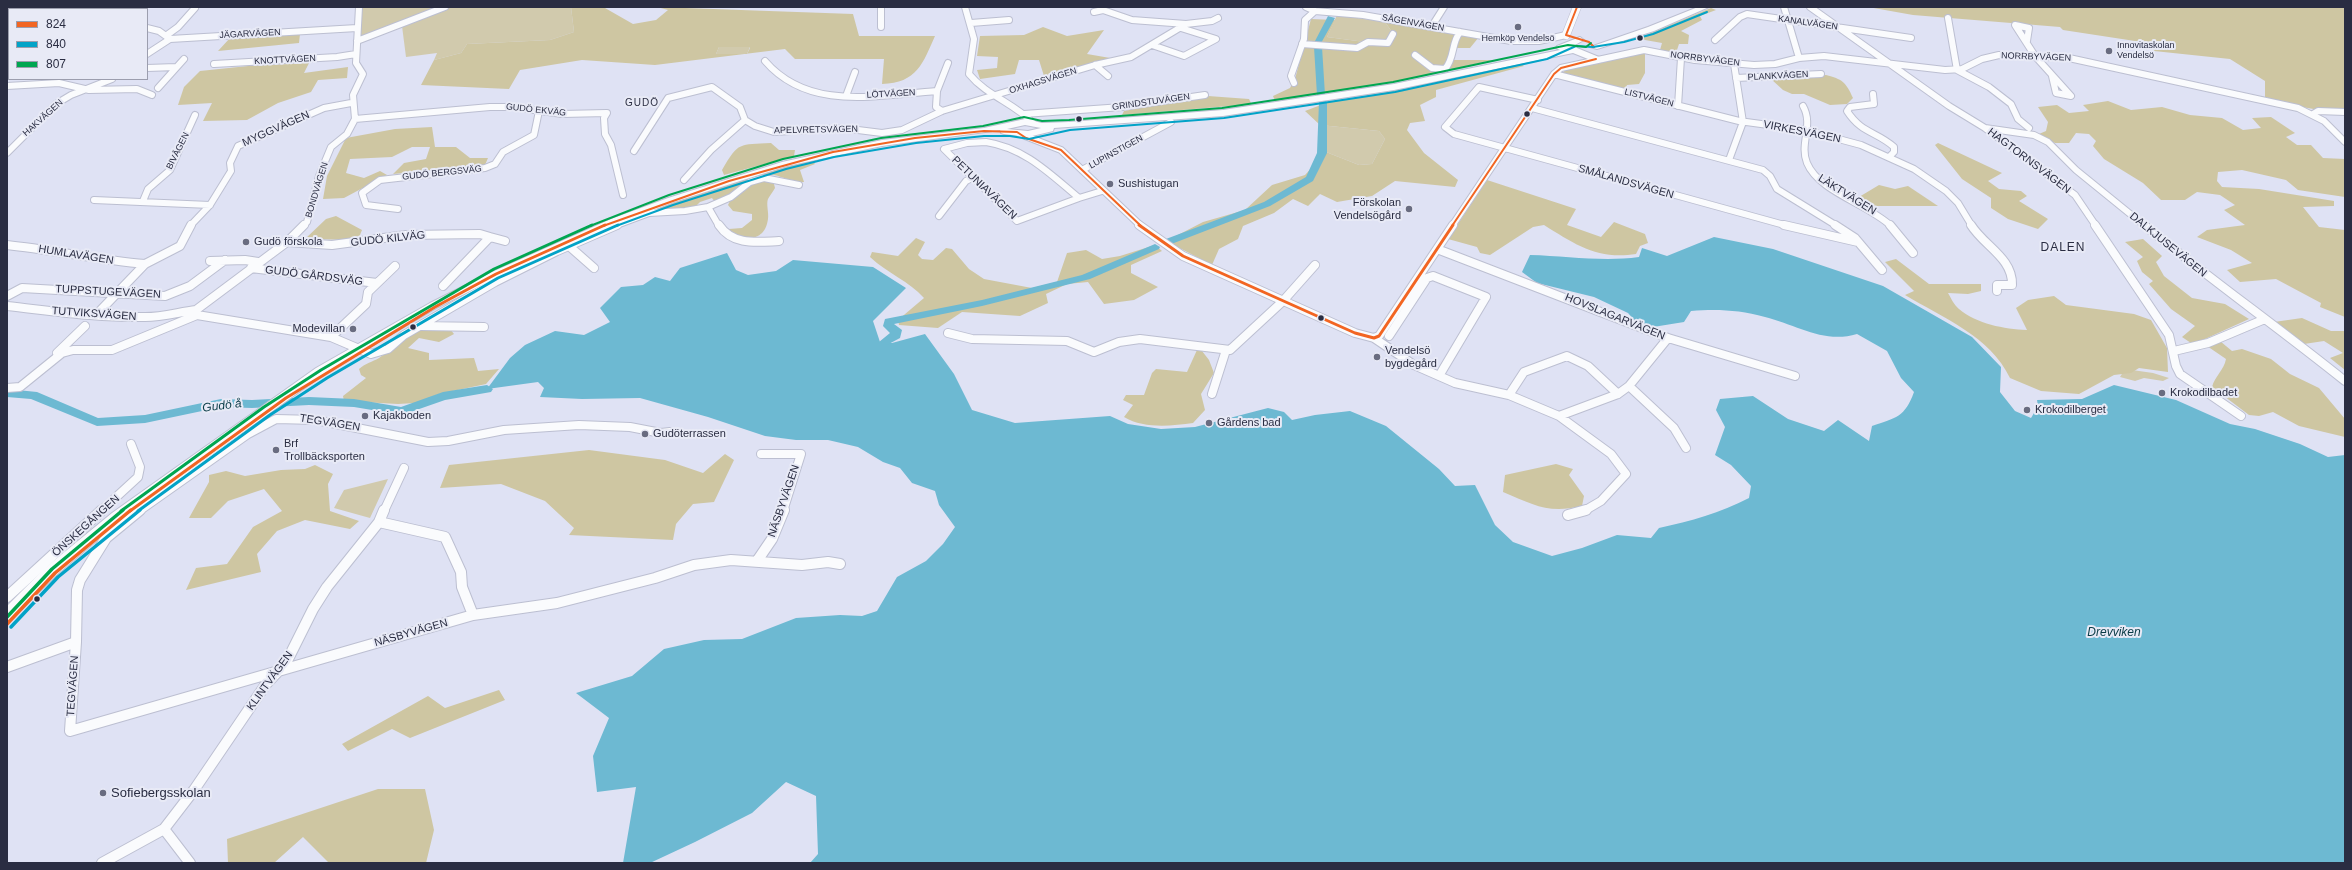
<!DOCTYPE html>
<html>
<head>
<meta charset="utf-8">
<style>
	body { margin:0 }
	#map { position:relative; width:2352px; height:870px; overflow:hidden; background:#dfe2f4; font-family:Helvetica,sans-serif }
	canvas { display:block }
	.frame { position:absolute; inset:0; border:8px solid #2a2d42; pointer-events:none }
	.legend { position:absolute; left:8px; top:8px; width:140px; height:72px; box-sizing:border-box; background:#e8eaf6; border:1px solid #9c9eae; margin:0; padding:5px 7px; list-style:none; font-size:12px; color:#2a2d42 }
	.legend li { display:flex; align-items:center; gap:8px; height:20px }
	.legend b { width:20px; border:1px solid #9c9eae }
</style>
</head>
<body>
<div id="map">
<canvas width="2352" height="870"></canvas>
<div class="frame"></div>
<ul class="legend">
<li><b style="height:5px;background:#f26522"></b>824</li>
<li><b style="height:5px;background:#02a3c7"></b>840</li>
<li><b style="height:5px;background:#00a651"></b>807</li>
</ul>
</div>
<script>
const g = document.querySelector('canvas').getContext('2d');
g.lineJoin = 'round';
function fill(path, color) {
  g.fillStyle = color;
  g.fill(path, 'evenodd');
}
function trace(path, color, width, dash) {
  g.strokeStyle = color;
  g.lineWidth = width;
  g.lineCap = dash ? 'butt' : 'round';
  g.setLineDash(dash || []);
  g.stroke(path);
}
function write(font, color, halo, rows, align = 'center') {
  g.font = font + ' Helvetica,sans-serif';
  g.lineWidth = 4;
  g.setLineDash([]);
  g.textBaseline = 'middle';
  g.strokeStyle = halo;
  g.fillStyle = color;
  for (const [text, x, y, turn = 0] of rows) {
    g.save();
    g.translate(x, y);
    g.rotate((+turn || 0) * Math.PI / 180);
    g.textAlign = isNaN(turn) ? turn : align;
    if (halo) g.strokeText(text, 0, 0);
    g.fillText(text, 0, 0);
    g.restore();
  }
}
fill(new Path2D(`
	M360,7H441L365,37L360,35Z
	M450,7H571L574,32L550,40L467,44L461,53L434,60L437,53L406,57L402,26Z
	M1337,15L1385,22L1392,32L1387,42H1365L1327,37Z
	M719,47H750L747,54H716Z
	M1320,125L1379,131L1385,139L1372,164L1359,165L1326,152Z
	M2125,369L2153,373L2169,378L2163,381L2144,378L2135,381L2120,377Z
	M388,479L370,518L334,508L344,490Z`), '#d1caad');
fill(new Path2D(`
	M571,7L605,8L633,24L656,20L668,10L657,7L853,14L859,36H935C923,63 917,83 882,84L884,59H795L785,49L655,65L582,60L520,70L509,89L421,85L434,60L461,53L467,44L550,40L574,32ZM719,47H750V48L747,54H716Z
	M1868,7H2345V109C2319,114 2290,104 2265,97V81L2230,59L2154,51L2148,43L2063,30L2060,27L1913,15Z
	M1711,8L1716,10L1700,16L1702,20L1681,31L1689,35L1688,44H1679L1676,53L1660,50L1662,43L1645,40L1641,37Z
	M1311,19L1335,20L1327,37L1365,42H1387L1392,32L1385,22L1386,21L1479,37L1470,48H1455L1452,60H1493L1395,82L1275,101L1273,96L1290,88L1295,79Z
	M1043,27L1067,36L1104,30L1087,54L1116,59L1044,76L1039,60H1019L1015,74L980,79L977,70L997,68L998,57L977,56L980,36L1024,35Z
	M300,34L299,43L218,51L230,38Z
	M1638,53H1645V73L1639,84L1627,85L1625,90L1561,74L1568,68Z
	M309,63L304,73L348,67L347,78L318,80L311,92L278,103L247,120L203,121L212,103L178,105L184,87L200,71L248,66Z
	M1520,63L1524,66L1436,90V97L1420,105L1425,121L1410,123L1407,130L1424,153L1458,180L1455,187L1395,181L1372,196L1337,202L1320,194L1308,206L1293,199L1274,213L1243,226L1238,239L1219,249L1212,265L1170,243L1176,236L1203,222L1245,210L1272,185L1305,175L1326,152L1359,165L1372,164L1385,139L1379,131L1320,125L1305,111L1326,103L1404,89Z
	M1826,75C1842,79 1846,82 1853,98L1847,104L1830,105L1804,94H1792L1783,90L1771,79Z
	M1208,96L1249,99L1251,103L1242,105L1122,115L1124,111Z
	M2108,101L2131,110L2162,107L2190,115L2222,118L2243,130L2261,128L2252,118L2271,117L2295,133L2286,137L2297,145H2311L2323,158L2345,159V197L2298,190L2286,180L2242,170L2218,172L2217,181L2222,187L2259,189L2334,201V206L2303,207L2319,227L2345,230V317L2320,307L2321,303L2276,279L2240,282L2227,270L2252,263L2231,250L2197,237L2207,230L2245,225L2224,210L2235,205L2220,195L2197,192L2185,200H2161L2143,183L2104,159L2093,146L2096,141L2089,134L2076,133L2069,143H2055L2039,134L2046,131L2048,122L2038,107L2057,105L2069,113L2089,111L2083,105Z
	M432,127L435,147H456L470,158H488L485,165L393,174L404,163L426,159L430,147H412L392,157L350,159L346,173L364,178L380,171L387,175L344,198L323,199L327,176L346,138L395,129Z
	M771,143L779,150H795L794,156L724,175L722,170C739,141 739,145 771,143Z
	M1938,143L2002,173L1988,181L1999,189L2021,191L2027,196L2019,201L2048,219L2038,229L2008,219L1991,208V198L1962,179L1935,145Z
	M812,160L815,164L800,170L804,182C793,183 784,177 774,175C754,173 733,195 715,202L712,198L700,202L695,207L657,212L655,209L777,168Z
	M773,180L775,188C773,192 770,195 768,199C766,204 769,213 768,219C765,241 747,241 730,235L729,229L742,228L752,220V214L733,211L728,205C735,190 757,181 773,180Z
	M1487,180L1576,209L1567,225L1601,237L1614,222L1645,234L1648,243L1640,246L1636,254C1598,260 1576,245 1544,225L1533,227L1490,255L1480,253L1477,247L1448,239Z
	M1879,185L1895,189L1908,186L1938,206H1875L1859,197Z
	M336,216L362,230L358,240L305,239L326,219Z
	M916,238L925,242L918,255L922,259L933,260L946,248L952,249L969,269L984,279L1032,288L1057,282L1067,253L1086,250L1102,259L1120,256L1155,245L1162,251L1131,265V273L1158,287L1134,300L1104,304L1088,282L1067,284L1046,294L1048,303L1020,316L962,312L938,328L899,325L898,320L924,298C909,281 887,273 870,257L872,252L898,256Z
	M2143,239L2162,256L2156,262L2164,276L2192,298L2225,304L2249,319L2205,339L2191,343L2182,337L2195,326L2171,309L2149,284L2153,281L2142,272L2137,261L2143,257L2125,242Z
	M1896,259L1929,284H1981V291L1968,294L1948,293C1951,298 1954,305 1959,309C1977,324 2004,329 2027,330L2016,308L2028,300L2054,296L2066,305L2134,314L2151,320L2167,348L2168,372L2139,368L2131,373L2114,375L2079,394L2041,391L2010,378C1990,336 1943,318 1905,295L1914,291L1885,262Z
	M2302,318L2331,331H2345V370L2330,358L2343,353L2324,341L2304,344L2274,322Z
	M420,328L450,329L454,334L439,342L419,338L408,348L429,353V360L474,358L478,371L499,369L486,384L439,394L415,403L398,404L344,401L343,396L366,378L361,375L359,369C366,363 372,362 379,358C393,348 405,337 420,328Z
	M2220,341L2232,351L2242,349L2271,359L2290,374L2319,388L2345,419V437L2299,426L2273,412L2259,416L2249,415L2212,387C2215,376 2224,370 2226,359L2207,346Z
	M1197,350L1202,351L1209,360L1214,373L1201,394L1205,410L1193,423C1171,426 1144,429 1124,417L1133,405L1123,400L1126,395H1144L1152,373L1156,369L1187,372Z
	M589,450L665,460L703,473L725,454L734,460L714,502L693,504L676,524L673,540L569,535L574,528L545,501L501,484L440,488L449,465Z
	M1556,464L1573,469L1569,475L1584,496L1582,506C1548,514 1534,505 1503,492L1505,475Z
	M315,465L333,474L328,484L330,511L359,521L350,529L305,520L277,531L257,554L261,572L186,590L196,568L227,564L253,527L282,511L264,489L228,501L211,518H189L209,482V475L226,471L245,476L281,470L305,469Z
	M499,690L505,700L410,738L392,729L348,751L342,744L428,696L445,708Z
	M378,789H425L434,830L426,863H329L303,837L274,863H228L227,839Z`), '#cec6a2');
fill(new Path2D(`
	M1714,237L1773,249L1883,286L1972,337L2001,367L2000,392L2015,411L2031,418L2034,413L2039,412L2037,400L2082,399L2114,385L2176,400L2230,424L2255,429L2300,444L2328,457L2345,455V863H810L818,854L816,796L786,782L752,813L695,842L650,863H623L636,787L597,792L593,756L609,718L576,693L632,676L664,649L704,640L742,639L796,618L840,615L862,616L877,611L897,577L926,561L943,544L955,527L939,505L935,491L912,483L900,468L883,462L858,447L828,440H796L765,436L708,417L640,398L582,399L540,397L544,388L538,382L487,389L510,358L525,345L555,331L584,335L610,322L600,308L621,287L643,285L655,277L670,281L680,268L727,253L736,270L748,275L776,271L793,260L873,267L906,288L873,321L880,342L892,343L925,334L954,374L972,410L1015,423L1110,416L1128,424L1161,429L1195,427L1268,408L1284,412L1292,420L1315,415L1350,411L1386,426L1439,469L1455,486L1475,485L1495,525L1513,542L1552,556L1582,548L1617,535L1651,538L1659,528C1691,521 1720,513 1749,498L1751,486L1731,465L1715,455L1725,427L1716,410L1720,399L1753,396L1788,419L1824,431L1838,420L1869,441L1872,426C1896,418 1905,417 1914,392L1901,378L1887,351L1857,334C1824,344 1797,325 1765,317C1739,310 1718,309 1691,311L1684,322L1653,327L1637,323L1628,313L1594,297L1537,283L1522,272L1530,255C1567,256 1603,262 1639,257L1642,248L1667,256Z`), '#6db9d2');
fill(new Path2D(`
	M1328,16L1335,18L1320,45L1322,47L1325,95L1321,98L1317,95L1314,47L1316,45L1314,43Z
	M1323,99L1327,102V153L1313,181L1270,206L1174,243H1166V239L1264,202L1306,177L1317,153L1319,102Z
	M1155,244L1160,247L1159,249L1090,279L982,306L894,324L902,330L900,338L885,346L879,342L890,333L883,326L885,319L982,300L1082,275Z
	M487,385L493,389L491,392L445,400L402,415L354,407L309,405L252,408L221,407L145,423L97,426L31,399L7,397V389L37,392L98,418L145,415L221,399L252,400L309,397L354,399L401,407L443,392Z`), '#6db9d2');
const minorFar2 = new Path2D(`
	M881,7V27
	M965,7L974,39L969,74C987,96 1014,103 1033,123
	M1306,7L1315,11L1363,15L1511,41H1539L1566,35
	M1784,7L1799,58
	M1810,7L1949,106L1985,128L2075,195L2096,226
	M132,9L133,7
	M1094,12L1103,10L1132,20L1186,24
	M1948,18L1957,70L1989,87L2011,104L2018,119L2029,128
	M971,23L1009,20
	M1432,26L1444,7
	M7,28H9
	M147,28L159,31L170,39L357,28
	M167,35L178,27L195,8
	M1715,40L1740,17L1747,14L1911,38
	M357,41L445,7
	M2027,41L2029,28L2015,25L2035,56L2071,96L2056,93L2052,76
	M1302,44L1357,48L1368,42L1388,43L1393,34
	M1152,45L1184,56L1216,39L1181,28
	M147,54L170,39
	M1415,55L1432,68L1445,69C1455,58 1451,43 1460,32
	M765,61C809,112 877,95 937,91
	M214,64L337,57L356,54
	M1095,65L1108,76
	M147,68L176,67
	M1554,74L1739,121L1805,130L1861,145L1914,169L1946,191L1958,203L1972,226
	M1736,78L1821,74
	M1294,83L1291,76L1304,39L1305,20L1315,11
	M7,86L59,83L89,90L137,89L152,95
	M158,88L184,59
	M1873,94L1874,104L1850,107L1847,111C1862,134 1876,131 1894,147V152L1890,156
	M846,96L855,72
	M1538,100L1479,87L1445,127L1454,134L1788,226
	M1678,106L1681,58
	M1803,106C1814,125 1799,144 1807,163C1819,192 1868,204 1891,226
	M1532,108L1763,170L1770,176L1777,189L1837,226
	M942,111L936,107L937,91L948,63
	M1024,114L1122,107L1205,95
	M2313,114L2318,111L2345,112
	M355,119L490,107H513L562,114L607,113L604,118L605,134L611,145L623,195
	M1985,128L2034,135L2048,142L2076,170L2145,226
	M1020,134L1061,150L1141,226
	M986,142C1025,148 1050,174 1079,198L1017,221L944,149L967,143Z
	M634,151L668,98L712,87L740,107L745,120L755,126L774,132L842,128L882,133L902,130L942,111L1095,65L1131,57L1186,24L1212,21L1218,18
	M7,153L56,104L71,95L112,79
	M1729,160L1743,122L1734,64
	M1082,170L1171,122
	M684,180L711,150L745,120
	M1079,198L1102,191
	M94,200L210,205
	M143,201L148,189L170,170L195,115
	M708,207L719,226
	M398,209L366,205L362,193L380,180L485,168L495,164L503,152L534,135L539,111
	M939,216L966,181L972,178
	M190,226L210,205L231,171L230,163L238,146L324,108L351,103
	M303,226L307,222L319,176L331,147L347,134L355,119L353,95L363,74L356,63L359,7
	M614,226L649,213L685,211L708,207L731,197L750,182L764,178L799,185
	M1452,226L1554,74L1561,68L1644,50L1695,60L1754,65L1775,64L1799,58L1824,56L1945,70L1962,69L1982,59L1999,55L2069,58L2298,108L2324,121L2345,142`);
const minorFar1 = new Path2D(`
	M719,225C733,246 757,242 779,241
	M1139,225L1183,256L1355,333L1374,338L1414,365L1455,383L1509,395L1559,416L1618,394L1629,386L1668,338
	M1784,225L1858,242
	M1835,225L1855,238L1882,270
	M1890,225L1913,253
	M1971,225C1984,246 2013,258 2012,285H1997V291
	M2095,225L2169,335L2176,366L2180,374L2241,416
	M2144,225C2210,279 2279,328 2345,381
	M490,237L505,241
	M287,242L332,245L406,235L480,234L490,237L443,286
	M7,245C53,250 99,260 145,264
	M569,246L594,268
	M1437,249L1668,338L1795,376
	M210,261L245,260L258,262
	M251,268L377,283
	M7,296L22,288L165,296L190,286L225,260
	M7,306C53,311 99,318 145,317C163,317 179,312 196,310
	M196,310L287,242L304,225
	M96,315L145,264L180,246L191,225
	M197,315L331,337L371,354L388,349L404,335L495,282L557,251L617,225
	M421,326L484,327
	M948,333L972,339L1067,341L1094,352L1119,342L1140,339L1230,350L1283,301L1315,265
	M1389,336L1427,278L1433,276L1486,297L1439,376
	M331,337L366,304L368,292L395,266
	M1374,338L1379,336L1453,225
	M2174,351L2208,343L2265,319
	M57,353L85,326
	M1629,386L1674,428L1686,448
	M7,388L20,387L62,353L73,350H112L197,315
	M1212,394L1226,350
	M1509,395L1524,372L1567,356L1588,366L1618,394
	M1559,416L1611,454L1626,474L1601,501L1584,511
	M761,454H801L783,511
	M101,511L138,477L140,467L131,444
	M139,511L248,434L276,419L316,420L428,442L448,441L504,430L579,425L630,427L661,433L670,432
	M384,511L404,468`);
const minor = new Path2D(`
	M1568,515L1586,510
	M379,522L445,537L461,572L462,587L473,615
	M757,561L772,539L784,510
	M7,597L102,510
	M76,642L70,731L473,615L557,603L655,578L694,565L731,560L802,565L828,562L840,564
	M7,667L76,642L77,590L80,580L106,538L140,510
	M164,829L190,863
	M102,863L164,829L194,790L266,684L286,663L313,609L327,587L379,522L384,510`);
const tertiary = new Path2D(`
	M1566,35L1577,7`);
const secondary = new Path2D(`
	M1698,7H1709L1654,31L1597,49L1590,47L1648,27Z
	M1580,37L1584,40L1575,45L1577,48L1599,57V61H1593L1573,53L1394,90L1223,116L1054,128L1053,131L1028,137L1004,134L1001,133L1000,130L882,146L787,166L674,202L619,223L500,276L438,307L324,374L122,519L55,576L12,619L7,620V606L45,568L112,513L316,368L430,303L492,272L611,219L668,198L782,162L882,140L984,128L1025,119L1042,123L1069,122L1223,110L1394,84L1560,50L1556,48L1557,46ZM1025,125L1041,128L1028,131L1007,129Z`);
trace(minorFar2, '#bcbfd1', 8);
trace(minorFar1, '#bcbfd1', 10);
trace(minor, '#bcbfd1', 12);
trace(tertiary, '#bcbfd1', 9);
trace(secondary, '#bcbfd1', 2);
trace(minorFar2, '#fafbfd', 6);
trace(minorFar1, '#fafbfd', 8);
trace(minor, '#fafbfd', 10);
trace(tertiary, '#fafbfd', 8);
fill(secondary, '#fafbfd');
trace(new Path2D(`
	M1566,35L1589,42L1594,47
	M1566,35L1577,7
	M603,226L729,181L833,152L915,138L984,131L1017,132L1026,138L1061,150L1141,226
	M1452,226L1554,74L1561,68L1596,59`), '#f26522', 2);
trace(new Path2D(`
	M1139,225L1183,256L1355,333L1374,338
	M1374,338L1379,336L1453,225
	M130,511L286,398L435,307L496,274L605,225`), '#f26522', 3);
trace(new Path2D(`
	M7,624L55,573L131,510`), '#f26522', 3.5);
trace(new Path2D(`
	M616,226L673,205L786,169L834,157L916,143L984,136H1010L1029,139L1070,130L1224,118L1395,92L1547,59L1576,46L1593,47L1624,42L1653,34L1707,12`), '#02a3c7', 2);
trace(new Path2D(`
	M138,511L270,415L327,378L498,278L618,225`), '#02a3c7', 3);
trace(new Path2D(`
	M11,627L58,577L140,510`), '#02a3c7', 3.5);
trace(new Path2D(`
	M590,226L669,195L783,159L881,138L983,126L1024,117L1042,121L1069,120L1222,108L1393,82L1568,45L1586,47L1591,43`), '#00a651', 2);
trace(new Path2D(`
	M121,511L264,407L321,370L494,269L592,225`), '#00a651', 3);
trace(new Path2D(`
	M7,617L52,569L123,510`), '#00a651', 3.5);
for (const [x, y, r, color] of [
	[1518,27,4,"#696c80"],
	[1640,38,3.5,"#2a2d42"],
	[2109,51,4,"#696c80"],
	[1527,114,3.5,"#2a2d42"],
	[1079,119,3.5,"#2a2d42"],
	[1110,184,4,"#696c80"],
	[1409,209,4,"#696c80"],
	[246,242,4,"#696c80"],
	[1321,318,3.5,"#2a2d42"],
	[413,327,3.5,"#2a2d42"],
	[353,329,4,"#696c80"],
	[1377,357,4,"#696c80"],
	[2162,393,4,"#696c80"],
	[2027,410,4,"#696c80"],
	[365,416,4,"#696c80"],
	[1209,423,4,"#696c80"],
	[645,434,4,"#696c80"],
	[276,450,4,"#696c80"],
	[37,599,3.5,"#2a2d42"],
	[103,793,4,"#696c80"]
]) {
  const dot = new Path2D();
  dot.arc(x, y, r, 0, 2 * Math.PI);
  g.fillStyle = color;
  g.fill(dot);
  trace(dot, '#e8eaf6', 1.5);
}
write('9px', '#2a2d42', '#e8eaf6', [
	["SÅGENVÄGEN",1413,23,10],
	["KANALVÄGEN",1808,23,8],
	["JÄGARVÄGEN",250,34,-3],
	["NORRBYVÄGEN",2036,57,2],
	["NORRBYVÄGEN",1705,59,7],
	["KNOTTVÄGEN",285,60,-3],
	["PLANKVÄGEN",1778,76,-3],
	["OXHAGSVÄGEN",1043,81,-17],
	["LÖTVÄGEN",891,94,-3],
	["LISTVÄGEN",1649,98,14],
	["GRINDSTUVÄGEN",1151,102,-8],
	["GUDÖ EKVÄG",536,110,6],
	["HAKVÄGEN",43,118,-42],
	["APELVRETSVÄGEN",816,130,-1],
	["BIVÄGEN",178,151,-63],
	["LUPINSTIGEN",1116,152,-29],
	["GUDÖ BERGSVÄG",442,173,-6],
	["BONDVÄGEN",317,190,-73]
]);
write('9px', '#2a2d42', '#e8eaf6', [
	["Hemköp Vendelsö",1518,39],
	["Innovitaskolan",2117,46,"left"],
	["Vendelsö",2117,56,"left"]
]);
g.letterSpacing = '1px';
write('10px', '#2a2d42', '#e8eaf6', [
	["GUDÖ",642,103]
]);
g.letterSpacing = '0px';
write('11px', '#2a2d42', '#e8eaf6', [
	["MYGGVÄGEN",276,129,-24],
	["VIRKESVÄGEN",1802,132,11],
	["HAGTORNSVÄGEN",2029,161,37],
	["SMÅLANDSVÄGEN",1626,182,16],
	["PETUNIAVÄGEN",984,188,44],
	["LÄKTVÄGEN",1847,195,32],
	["GUDÖ KILVÄG",388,239,-6],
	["DALKJUSEVÄGEN",2168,245,39],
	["HUMLAVÄGEN",76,255,9],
	["GUDÖ GÅRDSVÄG",314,276,7],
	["TUPPSTUGEVÄGEN",108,292,3],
	["TUTVIKSVÄGEN",94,314,4],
	["HOVSLAGARVÄGEN",1615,317,22],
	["TEGVÄGEN",330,423,9],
	["NÄSBYVÄGEN",784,501,-71],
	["ÖNSKEGÅNGEN",86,526,-42],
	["NÄSBYVÄGEN",411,633,-16],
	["KLINTVÄGEN",270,681,-54],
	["TEGVÄGEN",73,686,-86]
]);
write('11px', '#2a2d42', '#e8eaf6', [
	["Sushistugan",1118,184],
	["Förskolan",1401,203,"right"],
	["Vendelsögård",1401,216,"right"],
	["Gudö förskola",254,242],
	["Modevillan",345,329,"right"],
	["Vendelsö",1385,351],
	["bygdegård",1385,364],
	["Krokodilbadet",2170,393],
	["Krokodilberget",2035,410],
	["Kajakboden",373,416],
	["Gårdens bad",1217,423],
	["Gudöterrassen",653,434],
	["Brf",284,444],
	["Trollbäcksporten",284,457]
], 'left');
g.letterSpacing = '1px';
write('12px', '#2a2d42', '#e8eaf6', [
	["DALEN",2063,248]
]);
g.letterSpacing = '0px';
write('italic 12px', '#093b46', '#e8eaf6', [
	["Gudö å",222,406,-7],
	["Drevviken",2114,633]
]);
write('13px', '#2a2d42', '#e8eaf6', [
	["Sofiebergsskolan",111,793]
], 'left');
</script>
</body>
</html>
